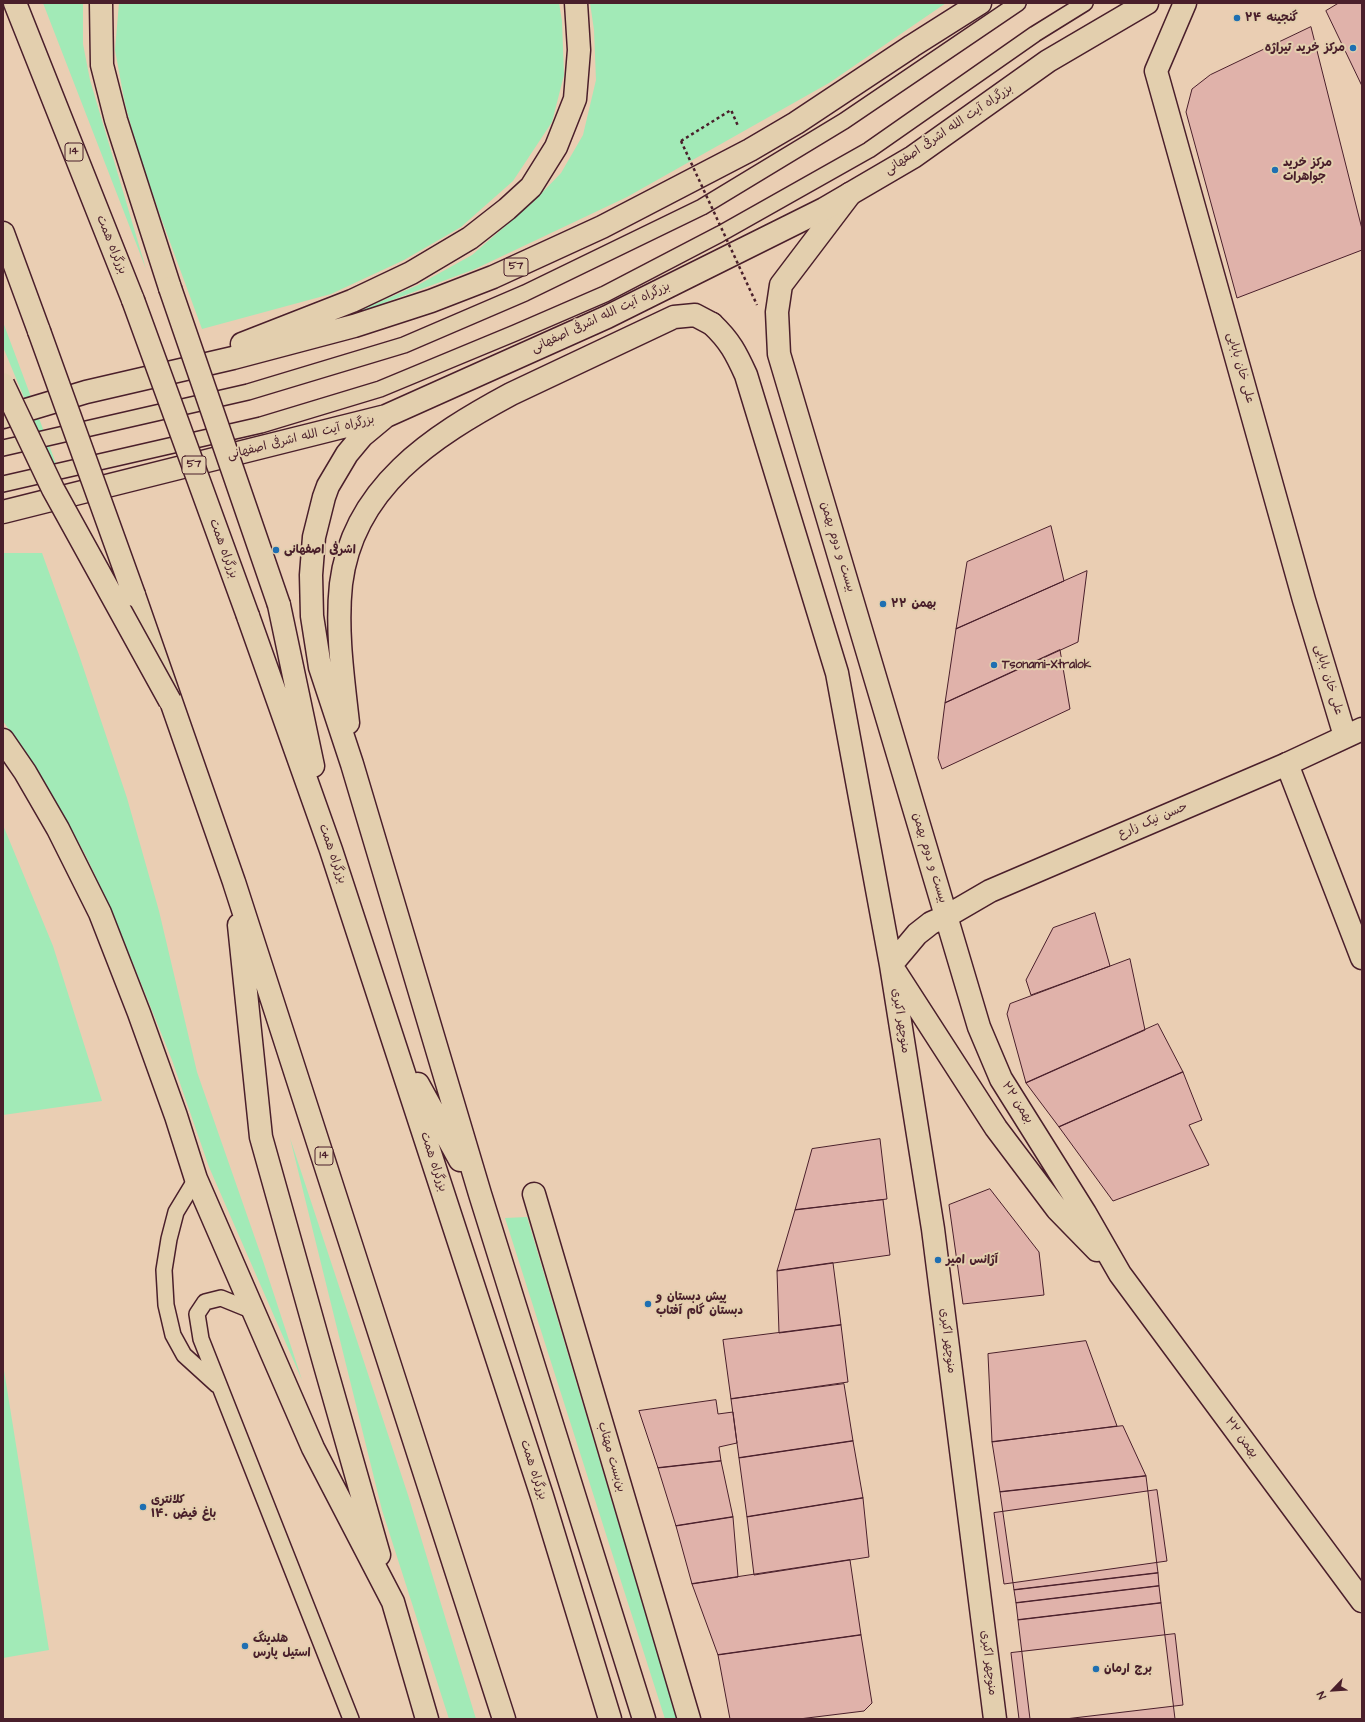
<!DOCTYPE html>
<html>
<head>
<meta charset="utf-8">
<style>
	body { margin:0 }
	#map { position:relative; width:1365px; height:1722px; overflow:hidden; background:#eaceb3; font-family:"Architects Daughter",sans-serif }
	canvas { display:block }
	.frame { position:absolute; inset:0; border:4px solid #4a1f2b; pointer-events:none }
	.north { position:absolute; left:1313px; top:1670px; width:40px; height:40px; -webkit-text-stroke:3px #e3cfae; paint-order:stroke; rotate:245deg; font-size:11px; font-weight:700; line-height:16px; text-align:center; color:#4a1f2b }
	.north::after { content:''; display:block; margin:auto; width:14px; height:18px; background:#4a1f2b; clip-path:polygon(50% 0,100% 100%,50% 72%,0 100%) }
</style>
</head>
<body>
<div id="map">
<canvas width="1365" height="1722"></canvas>
<div class="frame"></div>
<div class="north">N</div>
</div>
<script>
const g = document.querySelector('canvas').getContext('2d');
g.lineJoin = 'round';
function fill(path, color) {
  g.fillStyle = color;
  g.fill(path, 'evenodd');
}
function trace(path, color, width, dash) {
  g.strokeStyle = color;
  g.lineWidth = width;
  g.lineCap = dash ? 'butt' : 'round';
  g.setLineDash(dash || []);
  g.stroke(path);
}
function write(font, color, halo, rows, align = 'center') {
  g.font = font + ' "Architects Daughter","Playpen Sans Arabic",sans-serif';
  g.lineWidth = 4;
  g.setLineDash([]);
  g.textBaseline = 'middle';
  g.strokeStyle = halo;
  g.fillStyle = color;
  for (const [text, x, y, turn = 0] of rows) {
    g.save();
    g.translate(x, y);
    g.rotate((+turn || 0) * Math.PI / 180);
    g.textAlign = isNaN(turn) ? turn : align;
    if (halo) g.strokeText(text, 0, 0);
    g.fillText(text, 0, 0);
    g.restore();
  }
}
fill(new Path2D(`
	M43,3H83V44L90,80L146,269Z
	M119,3H559L562,21L564,75L552,122L513,181L461,227L404,260L331,294L202,329L160,215L138,151L125,104L115,50Z
	M590,3H946L829,83L627,197L475,269L336,321L418,285L472,255L533,202L561,173L583,135L596,80L594,30Z
	M3,322L95,568L3,347Z
	M3,553H42L79,655L127,798L159,911L197,1072L263,1261L302,1380L209,1167L172,1060L111,909L86,856L62,812L32,763L3,721Z
	M3,825L53,946L102,1101L3,1115Z
	M290,1138L408,1495L476,1719H449L382,1510Z
	M527,1217L677,1719H665L505,1218Z
	M3,1364L49,1650L3,1658Z`), '#a2eab7');
const building = new Path2D(`
	M1339,3H1362V86L1326,11Z
	M1311,27L1362,229V250L1237,298L1186,112L1192,89L1210,75Z
	M1051,526L1064,581L956,629L967,562Z
	M1087,571L1078,642L945,703L956,629Z
	M1060,650L1070,709L942,769L938,758L945,703Z
	M1095,913L1110,966L1031,995L1026,980L1053,928Z
	M1130,959L1145,1030L1026,1083L1007,1014L1010,1004Z
	M1158,1024L1183,1072L1059,1127L1026,1083Z
	M1183,1072L1202,1120L1189,1125L1209,1165L1113,1201L1059,1127Z
	M880,1139L887,1199L795,1210L812,1149Z
	M990,1189L1039,1252L1044,1295L963,1304L949,1205Z
	M883,1200L890,1255L777,1271L795,1210Z
	M833,1263L841,1325L779,1333L777,1271Z
	M841,1325L848,1382L731,1399L723,1340Z
	M1086,1341L1117,1426L992,1442L988,1354Z
	M844,1384L853,1441L739,1458L731,1399Z
	M716,1400L718,1414L733,1412L737,1443L719,1447L721,1461L658,1468L639,1411Z
	M1123,1426L1146,1476L1000,1492L992,1442Z
	M853,1441L863,1498L747,1517L739,1458Z
	M721,1461L733,1517L676,1526L658,1468Z
	M1146,1476L1158,1573L1014,1590L1000,1492Z
	M1157,1490L1167,1561L1004,1584L994,1513Z
	M863,1498L869,1557L754,1575L747,1517Z
	M733,1517L738,1577L692,1584L676,1526Z
	M850,1560L861,1635L718,1655L692,1584Z
	M1158,1573L1159,1586L1016,1603L1014,1590Z
	M1159,1586L1161,1603L1018,1620L1016,1603Z
	M1161,1603L1175,1719H1030L1018,1620Z
	M1175,1634L1183,1705L1065,1719H1019L1011,1653Z
	M861,1635L872,1703L864,1711L799,1719H730L718,1655Z`);
fill(building, '#e0b2aa');
trace(building, '#4a1f2b', 1);
const lane = new Path2D(`
	M3,448L248,392L404,345L525,293L702,207L844,121L1018,3
	M3,484L261,425L380,389L515,333L605,294L720,234L869,150L1035,34L1085,3
	M196,1179L176,1212L169,1239L164,1270L166,1305L173,1335L184,1355L217,1385
	M253,1311L221,1298L205,1302L197,1314L201,1339L351,1719`);
const street = new Path2D(`
	M1185,3L1156,71L1304,600L1345,736
	M1287,764L1362,958
	M534,1194L689,1719`);
const secondary = new Path2D(`
	M850,194L781,285L777,312L779,354L979,1027L1001,1079L1085,1213L1120,1274L1362,1601
	M712,324C730,341 736,353 746,375L837,673L891,965L933,1229L995,1719
	M891,965L917,934L931,923L947,916L990,891L1287,764L1362,729
	M896,973L996,1128L1057,1209L1097,1250`);
const highway = new Path2D(`
	M15,3L133,300
	M101,3L102,65L116,120L170,288
	M3,233L39,331
	M242,344L352,301L411,273L470,238L507,209L531,187L556,147L575,99L579,50L576,3
	M386,416L362,436L347,454L328,486L324,497L314,537L311,575L312,616L320,667L352,764L480,1194L644,1719
	M3,417L86,392L233,358L354,326L431,301L493,277L602,227L750,150L796,123L912,46L980,3
	M3,512L386,416L607,317L824,209L913,157L1048,61L1147,3
	M134,595L234,882L504,1719
	M279,605L313,766
	M248,616L331,850L542,1496L610,1719
	M348,723C343,678 336,630 341,584C353,487 433,436 511,394L674,317L695,315L712,324
	M3,740L25,772L58,829L100,913L139,1013L176,1116L196,1179L313,1448L393,1602L427,1719
	M239,925L261,1137L324,1362L379,1555
	M418,1084L460,1160`);
trace(lane, '#4a1f2b', 18);
trace(street, '#4a1f2b', 25);
trace(secondary, '#4a1f2b', 25);
trace(highway, '#4a1f2b', 25);
trace(new Path2D(`
	M681,141L731,110L738,126`), '#4a1f2b', 2.5, [3, 3]);
trace(lane, '#e3cfae', 15);
trace(street, '#e3cfae', 22);
trace(secondary, '#e3cfae', 22);
trace(highway, '#e3cfae', 22);
const highwayBridge = new Path2D(`
	M170,288L279,605
	M133,300L248,616
	M39,331L134,595
	M3,384L53,489L170,701`);
trace(highwayBridge, '#4a1f2b', 25, []);
trace(new Path2D(`
	M681,141L757,305`), '#4a1f2b', 2.5, [3, 3]);
trace(highwayBridge, '#e3cfae', 22);
for (const [x, y, r, color] of [
	[1237,18,4,"#1f6fb2"],
	[1353,48,4,"#1f6fb2"],
	[1275,170,4,"#1f6fb2"],
	[276,550,4,"#1f6fb2"],
	[883,604,4,"#1f6fb2"],
	[994,665,4,"#1f6fb2"],
	[938,1260,4,"#1f6fb2"],
	[648,1304,4,"#1f6fb2"],
	[143,1507,4,"#1f6fb2"],
	[245,1646,4,"#1f6fb2"],
	[1096,1669,4,"#1f6fb2"]
]) {
  const dot = new Path2D();
  dot.arc(x, y, r, 0, 2 * Math.PI);
  g.fillStyle = color;
  g.fill(dot);
  trace(dot, '#e3cfae', 1.5);
}
for (const [x, y, w] of [
	[74,152,18],
	[516,267,24],
	[194,465,24],
	[324,1156,18]
]) {
  const box = new Path2D();
  box.roundRect(x - w / 2, y - 9, w, 18, 3);
  g.fillStyle = '#e3cfae';
  g.fill(box);
  trace(box, '#4a1f2b', 1);
}
write('bold 11px', '#4a1f2b', null, [
	["14",74,152],
	["57",516,267],
	["57",194,465],
	["14",324,1156]
]);
write('bold 12px', '#4a1f2b', '#e3cfae', [
	["گنجینه ۲۴",1245,18],
	["مرکز خرید تیراژه",1345,48,"right"],
	["مرکز خرید",1283,163],
	["جواهرات",1283,177],
	["اشرفی اصفهانی",284,550],
	["۲۲ بهمن",891,604],
	["Tsonami—Xtralok",1002,665],
	["آژانس امیر",946,1260],
	["پیش دبستان و",656,1297],
	["دبستان گام آفتاب",656,1311],
	["کلانتری",151,1500],
	["۱۴۰ باغ فیض",151,1514],
	["هلدینگ",253,1639],
	["استیل پارس",253,1653],
	["برج ارمان",1104,1669]
], 'left');
write('12px', '#4a1f2b', '#e3cfae', [
	["بزرگراه آیت الله اشرفی اصفهانی",949,130,-34],
	["بزرگراه همت",111,245,68],
	["بزرگراه آیت الله اشرفی اصفهانی",601,318,-25],
	["علی خان بابایی",1240,368,74],
	["بزرگراه آیت الله اشرفی اصفهانی",301,438,-14],
	["بیست و دوم بهمن",837,547,73],
	["بزرگراه همت",223,549,70],
	["علی خان بابایی",1328,680,73],
	["حسن نیک زارع",1153,821,-23],
	["بزرگراه همت",332,854,71],
	["بیست و دوم بهمن",929,858,73],
	["منوچهر اکبری",900,1021,81],
	["۲۲ بهمن",1017,1103,57],
	["بزرگراه همت",433,1162,72],
	["منوچهر اکبری",947,1341,83],
	["۲۲ بهمن",1241,1438,53],
	["بن‌بست مهتاب",611,1457,74],
	["بزرگراه همت",533,1470,72],
	["منوچهر اکبری",988,1663,83]
]);
</script>
</body>
</html>
